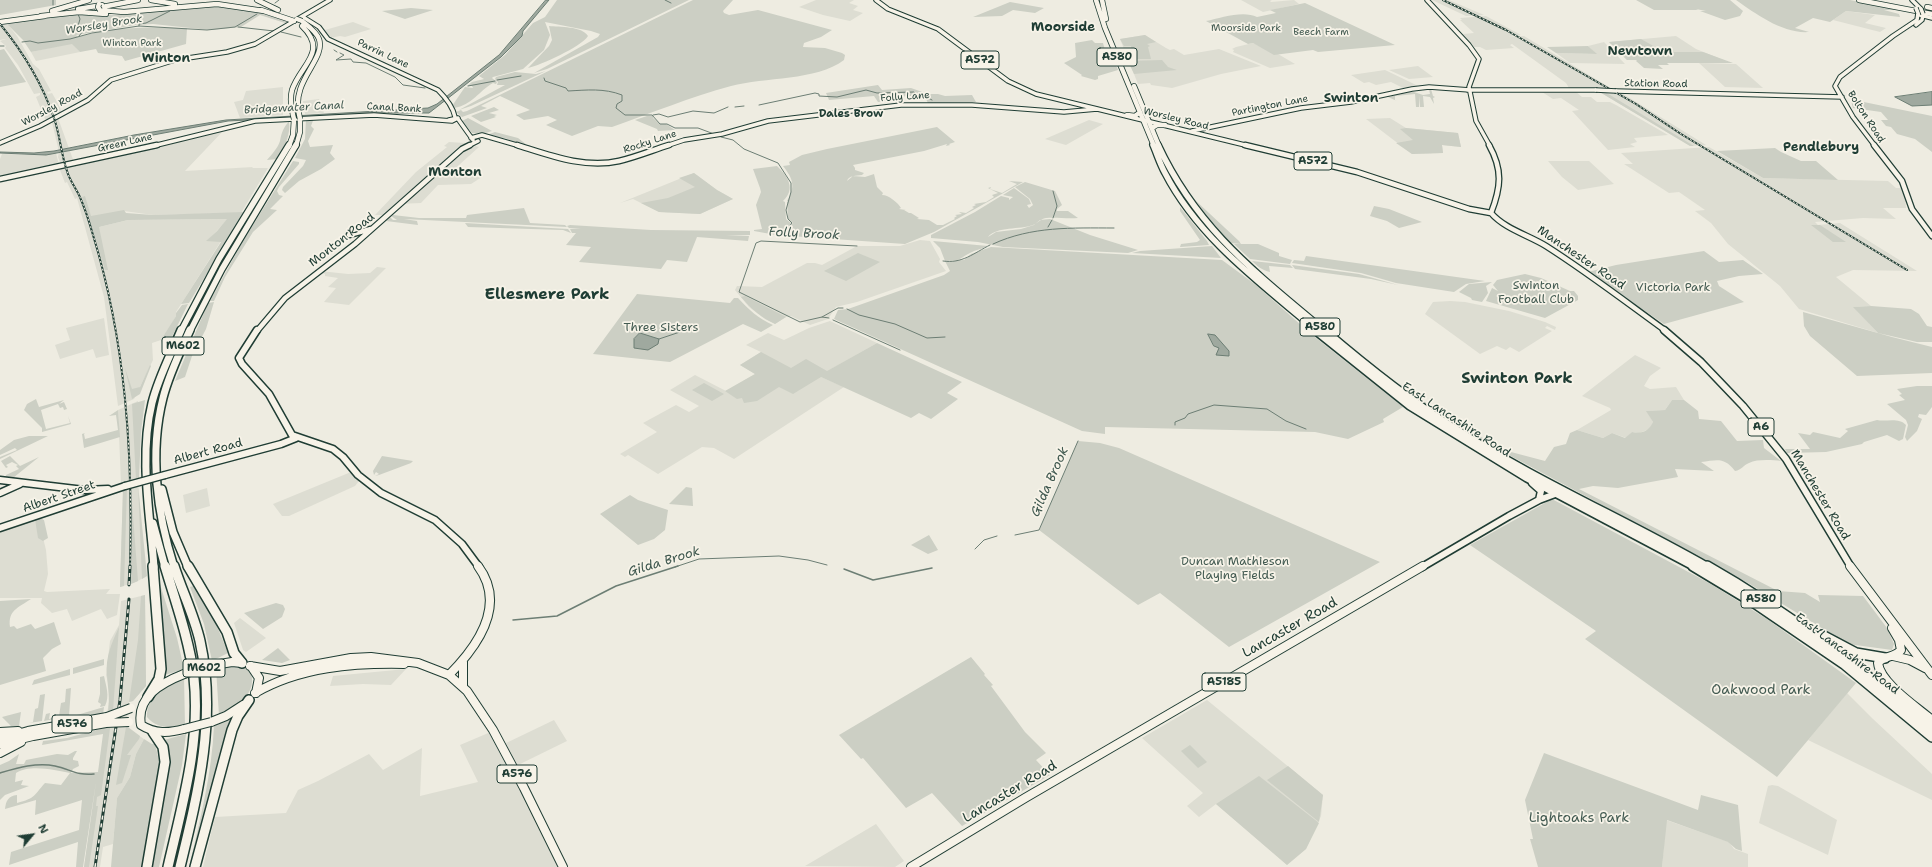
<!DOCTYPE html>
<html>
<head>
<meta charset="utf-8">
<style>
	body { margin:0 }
	#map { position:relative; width:1932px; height:867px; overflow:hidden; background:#eeece1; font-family:"Shantell Sans",sans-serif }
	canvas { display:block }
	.north { position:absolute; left:12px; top:815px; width:40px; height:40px; -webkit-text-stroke:3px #f7f3e8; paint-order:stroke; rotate:61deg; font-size:11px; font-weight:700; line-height:16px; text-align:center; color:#1f3d34 }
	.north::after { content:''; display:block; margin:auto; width:14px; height:18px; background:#1f3d34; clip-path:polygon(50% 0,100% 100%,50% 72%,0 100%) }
</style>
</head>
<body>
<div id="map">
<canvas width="1932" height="867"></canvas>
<div class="north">N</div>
</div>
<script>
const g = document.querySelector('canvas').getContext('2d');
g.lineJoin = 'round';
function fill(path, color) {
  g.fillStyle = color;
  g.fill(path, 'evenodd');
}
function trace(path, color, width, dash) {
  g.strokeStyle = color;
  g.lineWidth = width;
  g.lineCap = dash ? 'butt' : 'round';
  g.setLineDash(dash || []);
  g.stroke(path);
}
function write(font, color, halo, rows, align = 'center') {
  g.font = font + ' "Shantell Sans",sans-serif';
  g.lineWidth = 3.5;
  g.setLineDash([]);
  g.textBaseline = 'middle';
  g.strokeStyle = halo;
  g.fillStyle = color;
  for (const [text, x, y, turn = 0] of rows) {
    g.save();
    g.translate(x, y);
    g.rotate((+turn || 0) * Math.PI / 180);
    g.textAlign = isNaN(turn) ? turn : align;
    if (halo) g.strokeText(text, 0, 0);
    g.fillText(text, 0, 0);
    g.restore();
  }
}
fill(new Path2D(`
	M816,0H854L849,3L858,6L853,10L863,13L850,21L823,15L799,7Z
	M1241,0H1272L1270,1L1271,2L1294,0L1299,4L1263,12Z
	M1432,0H1449L1484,15L1466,16Z
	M1846,11L1875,15L1865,23L1886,28L1880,32L1833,20Z
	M1486,16L1521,35L1508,37L1524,36L1614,90L1569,88L1566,83L1512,44L1510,45L1514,48L1486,50L1480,47H1474L1463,34L1474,33L1460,20H1462L1460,18Z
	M6,22L17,36L33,64L39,69L51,91L47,92L48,94L52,93L60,107L61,115L51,120L45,119L36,97L40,95V93L34,94L18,65L5,48L6,46L0,41L6,39L0,40V23Z
	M353,22L371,29L345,37L340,36L330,38L325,30Z
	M1145,35L1166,48L1170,50L1174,49L1184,55L1219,49L1261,66L1221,74L1172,88L1151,85L1150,83L1138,84L1120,39Z
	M1676,36L1696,49L1726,61L1627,60L1609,42Z
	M1604,42L1625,64L1570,63L1556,53L1596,54L1588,46Z
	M72,43L80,52L36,61L31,52Z
	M1253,43L1278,54L1295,64L1270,68L1233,52L1234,50L1232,49L1236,47Z
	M1699,63L1736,64L1763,88L1725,87Z
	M1418,66L1433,77L1409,79L1389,70Z
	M1385,70L1410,82L1420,87L1405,89L1391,82L1376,85L1369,82L1364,83L1351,75Z
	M283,87V115L240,118L234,102L243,100L246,91Z
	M1574,90L1582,97H1591L1597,102H1610L1616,105L1668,135L1634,138L1637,142L1630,144L1635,147L1608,150L1572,111L1579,110L1561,98L1553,99L1542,92Z
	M1598,91L1620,92L1706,145L1690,146Z
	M319,99L324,113L305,114L303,101Z
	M58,118L75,165L225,129L185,171L253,167L252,168H268L241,213L153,215L124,211L99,227L128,220L228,219L207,241H221L176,312V316L167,333L161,340L152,343L153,360L134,399L118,406L104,297L77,198L75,199L67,182L65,183L60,170L62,167L58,157L59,152L52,122Z
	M1390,118L1406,128L1458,133L1461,147L1442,145L1443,153L1412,154L1366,119Z
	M1089,120L1103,124L1066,145L1045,139Z
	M449,142L465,143L479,147L449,174L482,177L471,184L438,185L421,203L398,204L386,215H375L416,172L447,147L444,146Z
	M1709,147L1763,178L1888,181L1896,188H1901L1905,195L1906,208H1883L1896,219L1863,218L1815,222L1818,225L1840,223L1917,271L1853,270L1836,277L1871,306L1854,307L1878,333L1799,309L1780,286L1728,244L1711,223L1695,211L1705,210L1679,192L1669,193L1624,164H1633L1621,153Z
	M56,153L59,165L0,178V159L2,154L43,155Z
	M1548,161H1589L1614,184L1578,190L1562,177Z
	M694,173L717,190L733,199L700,214L659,212L633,199L620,203Z
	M920,240L930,241L940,259L939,262L946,271L857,302L836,307L828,319L810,325L791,316L786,317L775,324L765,319L749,307L735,290L737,286L762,287L807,263H815L822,265L857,246H900Z
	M377,267L386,268L349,305L324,302L336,288L328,287L338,278L325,276V274L318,272L320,271L348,274L370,273Z
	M1450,301L1465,302L1509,311L1545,322L1556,327L1555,330L1547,326L1545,328L1552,331L1519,352L1510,347L1506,350L1497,346L1480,354L1425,314L1433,302Z
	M104,318L109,355L96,358L93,349L60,359L55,345L70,340L66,328Z
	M830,321L877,343L819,376L844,387L734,459L714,448L702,447L658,474L628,455L625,457L620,454L657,432L643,423L676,405L689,412L699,406L670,390L695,375L726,391L755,374L740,365L761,352L746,345L768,333L784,340L809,328Z
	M1635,355L1661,368L1650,376L1644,386L1650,389L1676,387L1684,400H1672L1665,410L1647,411L1653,422L1651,428L1640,433L1632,432L1626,438L1612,433L1603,438L1577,430L1611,410L1610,408L1582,396Z
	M138,401V480L121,484L118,410Z
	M351,472L359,481L355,486L289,516H282L273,504Z
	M138,484L145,577L136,582L120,587L123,489Z
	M207,488L210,506L186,513L183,495Z
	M38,517L46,550L48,574L44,591L47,592L110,589L106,594H120L117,615L107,619L101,609L72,621L67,609L52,613L41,603L42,598H0V530Z
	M145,595L146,686L133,701L129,702L126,727L144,739L136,754L130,777L117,798L113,844L103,847L100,867H84L109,701L110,690L106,675L110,641L119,625L121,601Z
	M240,618L266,638L246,652L243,650L234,623Z
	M406,669L391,685L363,684L330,686L333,676Z
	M1847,693L1873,719L1932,774V800L1808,740Z
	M1207,700L1323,795L1321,816L1306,849L1287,865L1216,804L1199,817L1187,806L1203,793L1142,738Z
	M554,720L567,741L514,767L562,867H203L215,817L286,813L298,790L318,781L369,754L383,770L422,748L420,796L478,782L460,745L493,731L502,745Z
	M1772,785L1778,786L1837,820L1828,855L1759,823L1768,786Z
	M1666,820L1729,842L1734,849L1748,854V867H1662Z
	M876,824L904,861L895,867L805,866Z`), '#ddddd2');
fill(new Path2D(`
	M0,0H56V5L0,15Z
	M557,0H689L547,69L534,73L598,37L600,34L591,31L545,22L550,35L544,50L523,69L493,77L492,78L497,82L496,84L493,83C479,91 472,105 454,108L452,106L465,87L473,88L472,86H467L472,82L484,79L479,76L505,55L533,23L545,17Z
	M693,0H733L723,11L724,13L729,15L758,10L832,30L821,37L804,43L803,47L825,48L842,53L845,55L844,60C816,81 765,77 731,86C691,97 651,113 612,127L598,126L572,136L546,125L557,120L548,116L524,120L516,115L530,110L500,96L481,106L487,108L462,117L456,112L461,110L463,112L467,111Z
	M1636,0H1730L1743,11L1740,16L1725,20L1700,11H1706L1696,9L1698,10H1654Z
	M1736,0H1850L1901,10H1884L1899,14L1900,17L1846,11L1830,22L1813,18L1795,28L1809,32C1783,34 1756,14 1736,0Z
	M1010,2L1044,8L1035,13L1013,10L1002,16L973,17Z
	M1305,3L1395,45L1318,52L1313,50L1274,55L1253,43L1248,44L1206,21C1221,18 1243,10 1257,17L1276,13L1270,10Z
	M215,5L261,13L292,23H285L260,15L241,27L210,30L153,24L135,25L76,35L78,37C114,26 150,27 187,28L186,44L125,61L122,56L98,53L96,49L80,52L72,44L31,52L23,40L6,23L68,14L116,15Z
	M411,8L433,10L405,19L382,11Z
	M549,26C559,27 582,26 588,36C581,47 541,65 528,68L549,46L552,40Z
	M1145,35L1156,42L1147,44L1150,46L1148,47L1151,59H1133L1131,46H1124L1120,39Z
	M1641,39L1664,52H1703L1733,63H1667L1669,65H1658L1663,69L1644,68L1636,61L1637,60H1627L1609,42Z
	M1092,40L1095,43H1103L1105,50H1110L1118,70L1098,76V79L1095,80L1081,76L1082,75L1064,63L1076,57L1075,43Z
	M1588,46L1597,54L1556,53L1547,47Z
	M4,49L26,82L0,87V50Z
	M1162,60L1168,67L1177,70L1134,74L1128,61Z
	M546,71L471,106L459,110L505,85H497L498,82L495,79L496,77L515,72L536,74Z
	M878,85L882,90L911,88L928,94H938L945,96L972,95L976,102L928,103L925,97L910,96L885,98L886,101L878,102L874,96L829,100L826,93Z
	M1429,89H1431L1433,96L1435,97L1433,98L1434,104L1430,97L1423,96L1424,107H1420L1419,96V107H1416L1415,94L1395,96V100L1397,101L1388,97L1411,91L1423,95L1430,94Z
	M1598,91L1605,92L1694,146H1690Z
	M1854,100L1932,116V152L1915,139L1897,134L1891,127L1886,126L1881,120H1888L1881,112L1853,108L1851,101Z
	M494,107L499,110L489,113L497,115L494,116L496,117L481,122L471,116Z
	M647,116H653V118L660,124H666L675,130L658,131L657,129L635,120Z
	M314,118L311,126L314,129L308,141L310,147L333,145L330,153L335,159L321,169L299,181L285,193L282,190L283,187L303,166L306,160L295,158L305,139L306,119Z
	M468,118L492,131L482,134L472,133L462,121Z
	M289,121C291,135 284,148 277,159L267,160C271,155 278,148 280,141C282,131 283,129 289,121Z
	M937,127L955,142L949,144L950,145L946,146L947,144L924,151L853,165L855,168V170L864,173L862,175C856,176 849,175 847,181L853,176L865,177L874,174L877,187L883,193L882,195C889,195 898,203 901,208L899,209L906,210H904L909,213H911L919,218L917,219L929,220L937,225H943L955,219L954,218L957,216L955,215L962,214L959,212L966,213L974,208L972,207L976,205L974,204L986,202L994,197L992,195L998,193L988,188L991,187L990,189L1002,193L1017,184L1009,181L1023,182L934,232L905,244L776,235L754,231V230L762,229L756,205L761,192L760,188L753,169L777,166C788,176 796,189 783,201L785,202L786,219L791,223L787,230V231L796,232L788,229L793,223L788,219L787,202L789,201H787C796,186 793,179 783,166L790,165L789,162L802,155L827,149Z
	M1406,128L1458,133L1461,147L1442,145L1443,153L1412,154L1396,143L1413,140L1400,129Z
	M495,132L518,138L527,145L524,146L505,138L488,137L487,135Z
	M1775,148L1781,152L1801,161H1816L1838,180L1763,178L1717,151Z
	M293,161L299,162V164L279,187L277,191L279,195L283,196L270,209L277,210L253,232L225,277L214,301H210L243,241Z
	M694,173L717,190L733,199L700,214L659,212L641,203L668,198L695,187L679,178Z
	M1025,182L1055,191L1062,205L1057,209V211H1068L1078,218C1067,219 1056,217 1046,218C1040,219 1038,223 1033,225C1020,230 997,226 988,237L996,232L1021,229L1034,225L1040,220L1050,219L1090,235L1138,250L1128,253L1003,247L978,242L931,238V235L975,212L1001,196L1009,198V200L1013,197L1003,195L1014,188L1029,199L1031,204L1027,205L1029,208L1033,205L1030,199L1015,187Z
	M85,196L91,216L124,210L126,213L153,215L244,212L189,303L181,304L221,242L206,241L217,231L227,219L128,220L99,227L108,270H105L82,197Z
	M1195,200L1239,241L1241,244L1230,243L1211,222Z
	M1374,206L1389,209L1422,222L1399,228L1387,221L1370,216Z
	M1180,207L1207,241L1209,245L1180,247L1181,244L1197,242L1200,240L1180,211Z
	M524,208L530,223L565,225L567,227L404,219L417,221L418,225L386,221L390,217L393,220H397L391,216L393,215L419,218H466L467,215Z
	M465,223L568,229L571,233L563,230L468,227Z
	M570,225L651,230L750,231V235H726L749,236L748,241L697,237L687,262L667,260L661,269L579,262L591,247L566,245L576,233H572L570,229H581L569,228L567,226Z
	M1811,225H1820L1846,242H1833Z
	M933,241L988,246C982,249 975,250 970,253C960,258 958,263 945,261L940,248Z
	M1234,244H1258L1279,253V256L1292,260L1290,264L1250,259Z
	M1212,246L1221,258L1132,253L1140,251Z
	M991,247L1222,260L1256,285L1311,334L1403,407L1383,419L1384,422L1348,439L1315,432L1105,427V434L1082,431L834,319L838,310L848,309L944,275L950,271L945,261L964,260L971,254Z
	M1704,251L1719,262L1743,260L1763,274L1739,276L1717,281L1719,286L1744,302L1664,324L1588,272L1616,265Z
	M858,253L880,262L846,281L824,271Z
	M1306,256L1485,281L1466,284L1454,292L1396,283L1361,273L1292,263L1294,260L1304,261Z
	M1252,261L1290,265L1293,268L1269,266L1270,272C1262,270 1257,266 1252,261Z
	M1292,265L1359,274L1398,285L1371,279L1295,269Z
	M1525,274L1541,278L1570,291H1574L1578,296V300L1545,318L1486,301L1492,288L1498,291L1493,285L1497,280Z
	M1492,282L1486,286L1488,293L1482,302L1472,300L1471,298L1459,292L1469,284Z
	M637,294L730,303L734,298H738C748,309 759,319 773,325L761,332L743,324L670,362L593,354Z
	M745,296L786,317L775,324C762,318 751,309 741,297Z
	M214,302L206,329L192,356L185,377L175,381L208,303Z
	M188,304L164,353L161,340L176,316V313L182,305Z
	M1871,306L1911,309L1919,314L1927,326L1932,327V342H1917L1878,333L1853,307Z
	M1803,312L1892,337L1932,347V373L1857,376L1810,336L1804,326Z
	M877,343L962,382L947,393L958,399L931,419L919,413L911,418L821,377L793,394L779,387L757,401L744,403L742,398L737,399L725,391L755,374L740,365L761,352L791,368L806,359L827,371Z
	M150,365L151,366L140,394L132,399L125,368L132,389L140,387Z
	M704,383L724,394L712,401L692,390Z
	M1917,386H1932V407L1926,415L1919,414L1918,417L1922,419L1917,431L1907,441L1905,437L1908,425L1906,420L1887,404L1905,400L1899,395L1902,394L1897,389Z
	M36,399L39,407L64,400L59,404L64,402L67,409L64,410L63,407L60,408L58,404L41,410L46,429L70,423L68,416L71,424L42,432V428L24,410L27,404Z
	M145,400L141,432L139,479L136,480L132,404Z
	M1422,400L1471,432L1511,452L1545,461L1554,447L1566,444L1570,433L1577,430L1603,438L1612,433L1625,438L1632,432C1642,434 1649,431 1653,422L1646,411L1665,410L1672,400H1684L1698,411L1699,419L1721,421L1737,441L1763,440L1764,448L1781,461C1772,460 1757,459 1749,463C1743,465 1742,470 1735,471C1724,457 1718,460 1701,462L1714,471L1675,469L1678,477L1618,488L1593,486L1579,489L1778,591L1805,593L1820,602L1818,595L1863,596L1887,628L1894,644L1892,650L1848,644L1748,583L1479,439L1435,412Z
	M118,410L120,437L84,448L82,434L85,433L84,434L85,439L118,430L116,415L109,416Z
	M1877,420C1886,422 1899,417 1906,425L1903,439L1899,441L1887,435L1864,442L1862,444L1826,452L1787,453L1785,449H1810L1798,433L1810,435L1813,432L1840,438L1848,431L1845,429Z
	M29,436H48L0,459V457L17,450L15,448L0,455V450L14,440Z
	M1078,441L1100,443L1119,448L1380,562L1229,647L1160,593L1138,605L1039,530Z
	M10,456L20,466L39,457L13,478L6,477V475L19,469L16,466L18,465L12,462L6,465L8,467L6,468L1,461Z
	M382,456L413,461L411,463L379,475L375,476L379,474L376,472L374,475L373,471Z
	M138,484L147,576L142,579Z
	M127,487L124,586L120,587L123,489Z
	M686,487L692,488L693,506L669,504Z
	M630,495L638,500L668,510L665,530L654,539L638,545L600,514Z
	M1552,499L1709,583L1767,619L1856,683L1777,777L1585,639L1596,631L1470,545Z
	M132,503L138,581L131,584Z
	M40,518L44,520L48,538L43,541L38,538L35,519Z
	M929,535L938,550L928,554L911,545Z
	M158,578L177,638L184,669L165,675Z
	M193,586L214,619L228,653L212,661L204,624L190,587Z
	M145,595L146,686L133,701L129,702L138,640L141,596Z
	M31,599C18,608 8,610 10,627L14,626L17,629L31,624L35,629L54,622L61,644L52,649L43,658L46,671L0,685V601Z
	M276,603L283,605L285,609L282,617L263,629L244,613Z
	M119,627L113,711L108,713C110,696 108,691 107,675C105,658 112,642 119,627Z
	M278,648L290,660L282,663L262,660Z
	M971,657L985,674L984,675L993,685L991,686L1025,732L1046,753L1036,760L1050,775L962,826L932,793L906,808L863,758L861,759L839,735Z
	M104,659V665L73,674V668Z
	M229,666L242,667L250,670C259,693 237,707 219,716L216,668Z
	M70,669V675L32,685L34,680Z
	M104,676C106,686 110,696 105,706L100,707L101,704L98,702L100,694V677Z
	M184,677L185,726C170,728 157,729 147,717C146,696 167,685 184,677Z
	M71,688L69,716L44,721L46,714L50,713L49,719L59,716L61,703L65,702L66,689Z
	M45,694L42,721L29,723L33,722L35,709L38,708L40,695Z
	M104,707L103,715L71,721L60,720Z
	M21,712L19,726H11L2,717Z
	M232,719L191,867H189C200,820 212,774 214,725Z
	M126,727H128L140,736L139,739L127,755H131L122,783L116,785Z
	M104,728H110L101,795L97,797L96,806H98L89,867H84L96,782L83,867H76L78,842L9,865L11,852L79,830L82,800L35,815L36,800L5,809C6,801 8,796 17,795V803C36,798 33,796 45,783L61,785L70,773C55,770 30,764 16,773L15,782L23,780L21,785L29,786L5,795L0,800V765L9,761L19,754L16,764H24L26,760L57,754L68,755L75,751H77L73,758V760L78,761L79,766L73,769L71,773L98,772L103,734L42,745L43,741L67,738Z
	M186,734L182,765L159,867H150L168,750L164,740Z
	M144,739L152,744H155L160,765L142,867H111L117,798L130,777L136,754Z
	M1190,745L1207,762L1198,768L1181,751Z
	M1544,753L1698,810L1701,795L1738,805L1742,851L1736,849L1728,842L1667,820L1662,867H1538L1530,839H1533L1525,800Z
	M1288,766L1323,795L1319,822L1267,780Z
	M1259,776L1319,823L1306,849L1287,865L1216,804Z`), '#cccfc4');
const water = new Path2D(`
	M546,0H549L523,31L522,36L501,57L429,113H380L228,121L46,155L0,153V152L34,153L54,151L134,135L226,120L428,108L437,104L499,55Z
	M1932,92V105L1912,106L1895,97Z
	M640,333L659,339L658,344L648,350L634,348V339Z
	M1208,334L1215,335L1229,351V356L1216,355L1219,348L1214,346Z`);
fill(water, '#9fa99f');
trace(water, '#6c7e74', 1);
trace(new Path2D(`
	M53,0V5
	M665,0L671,3
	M275,3L279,0
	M78,14L80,19L78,26L83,31L79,36
	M139,26V24L146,23L170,11
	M238,27L274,31
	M281,32L301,37
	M22,42L30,41L38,43L70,39L92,33L139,26L207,30L235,27L257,14
	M0,46H4
	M334,50L337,52
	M340,53L344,55L336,60L351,59L353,62L366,63L395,77L403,85L425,88
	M544,78L545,81L566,88L568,91C587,90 604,88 622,95V101L617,104L616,108L625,115H652L660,124H667L675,128H698L714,134
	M497,80L521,76
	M468,86L495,81
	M759,105L815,93L819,94V96L837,97L866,90L877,93L914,92L917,95H923L932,100
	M735,107L744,106
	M653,115L659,114L668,117L693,111L714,113L728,107
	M721,137L733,140L744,149L778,163L791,183V192L786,210L788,219L792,223L787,229L795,231V233
	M1053,191L1057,206L1053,218
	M1048,227L1052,220
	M993,244C1032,226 1072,228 1114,228
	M943,261C962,264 974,253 990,245
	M847,309L859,315L895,324L927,338L945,337
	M822,317L838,308H843
	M829,318L822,317L800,322L739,292L756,243L761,241L857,246
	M833,320L900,350
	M659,339L695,327
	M1175,425V422L1185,418L1188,414L1214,405L1267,409L1286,421L1306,429
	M1015,535L1039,530L1078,441
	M975,549L984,540L997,536
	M675,567L699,559L779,556L808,560L827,565`), '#6c7e74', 1);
trace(new Path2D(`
	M844,569L873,580L932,568
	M513,620L557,616L616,586L678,566
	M0,773C17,768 37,762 55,766C70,769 77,776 94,774`), '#6c7e74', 1.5);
const majorFar3 = new Path2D(`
	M876,0L888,9L938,29L1008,81L1036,94L1249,146
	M1427,0L1469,45L1479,59L1469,87L1476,121L1490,146
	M1912,0L1921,9
	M1920,15L1932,18
	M303,17L319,27L328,39L438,90C445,97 453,107 455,117
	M1916,25L1922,20L1923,14
	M1467,90H1596
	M1616,91L1842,97
	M458,119L473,140
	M1192,131L1301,108L1351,102L1412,89L1429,87L1470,90
	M471,138L482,135L520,146
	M0,143L40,126L88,100L111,80L175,60L227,52L255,44L330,0
	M153,146L255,121L374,115L452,121L458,118L449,120
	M468,146L478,141
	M666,146L684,140L722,134L768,121L901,105H972L1064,112L1097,109
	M1875,146L1853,117L1835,86L1840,77L1893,36L1917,20L1918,13`);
const majorFar2 = new Path2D(`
	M517,145C549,155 585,169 619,161C636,157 653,150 669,145
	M1245,145L1357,172L1469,209L1491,213
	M1489,145C1503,170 1501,187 1491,213
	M1874,145L1902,181L1912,209L1932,236
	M0,179L157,145
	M1491,213C1505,229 1528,235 1546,246C1587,272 1626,302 1666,331
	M349,235L371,229
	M257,331L285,298L355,244L462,149L470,145`);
const majorFar1 = new Path2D(`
	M257,330L239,358L242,364L269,394L292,435L333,449L343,457L358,475L381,493L435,520L462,544L479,567
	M1664,330L1701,362L1743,406L1786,459L1851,567
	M165,475L281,444L296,438
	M0,480L84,490L108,489
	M1532,483L1541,491L1539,500
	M0,493L20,484
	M0,528L125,486
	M1422,567L1509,516L1539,500L1555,494L1554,491`);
const major = new Path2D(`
	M1850,566L1932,675
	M1892,628L1899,640L1901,650C1895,658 1884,655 1878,663C1880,683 1917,707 1932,720
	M1893,656L1910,660L1925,668
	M463,662V686
	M214,665L232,662L242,663
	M250,666L280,671L351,658L371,657L418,663L449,675L467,691L493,730L524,788L563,867
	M251,666L259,678L256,693
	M184,674C161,683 136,697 141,725C155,734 169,733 184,729
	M449,675C478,646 507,605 478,566
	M255,693C300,667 353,663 404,664
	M211,722L226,716L243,705
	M0,732L18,731
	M0,739L28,731L107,717
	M0,744L33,736L106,723
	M0,753L21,742
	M911,867L1025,798L1423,566`);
const highwayFar3 = new Path2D(`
	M151,0L175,4
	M257,0L278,10
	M1096,0L1105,28L1154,146
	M1102,0L1106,19
	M1859,0L1932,14
	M1927,7L1932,8
	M97,8L138,0
	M78,9L102,5
	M100,10L124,12L217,4L264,11
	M261,10L294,21
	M52,11L89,0
	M41,16L79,12L106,14
	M0,22L45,16
	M1134,86L1159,146
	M299,114C291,80 326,60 319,39C316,31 308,26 302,21
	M293,115C291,107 290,98 292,90C300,65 329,52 302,26
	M1127,115L1135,116L1139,113
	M1152,128L1157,125H1165
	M289,146L293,135L294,119
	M296,146L300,132V119`);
const highwayFar2 = new Path2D(`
	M1153,145C1157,154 1160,164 1165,173C1199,239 1262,284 1317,331
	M1158,145C1197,229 1256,273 1325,331
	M181,331L219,259L289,145
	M190,331L222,269L296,145`);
const highwayFar1 = new Path2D(`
	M1315,330L1410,406L1527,478L1695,567
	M1324,330C1365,365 1407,399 1452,427C1534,480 1624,519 1708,567
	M162,489L173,532L188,567
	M153,523L165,567
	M154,567C150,514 139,456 152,403C158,378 171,354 181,330
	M174,567C157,514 149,453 163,398C169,374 180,352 190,330`);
const highway = new Path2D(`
	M165,566C176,603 189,639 194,678C201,741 182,806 168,867
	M174,566C182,591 194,615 200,641C217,717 198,793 180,867
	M188,566L227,632L234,653L242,663
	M1693,566L1756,604L1844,664L1932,737
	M1707,566C1788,612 1861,669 1932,729
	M1822,635L1856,653L1885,658
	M148,697L159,679L161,669L153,566
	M147,867L165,762L163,747L153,732
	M195,867L232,730L238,716L249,700`);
trace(majorFar3, '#1f3d34', 5.5);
trace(majorFar2, '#1f3d34', 7);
trace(majorFar1, '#1f3d34', 9);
trace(major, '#1f3d34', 10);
trace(highwayFar3, '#1f3d34', 6);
trace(highwayFar2, '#1f3d34', 8);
trace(highwayFar1, '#1f3d34', 10);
trace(highway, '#1f3d34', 12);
trace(majorFar3, '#f7f3e8', 3.5);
trace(majorFar2, '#f7f3e8', 4.5);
trace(majorFar1, '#f7f3e8', 6);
trace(major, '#f7f3e8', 8);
trace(highwayFar3, '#f7f3e8', 4.5);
trace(highwayFar2, '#f7f3e8', 5.5);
trace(highwayFar1, '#f7f3e8', 7);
trace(highway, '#f7f3e8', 9);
const railFar1 = new Path2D(`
	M1443,0L1506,30L1636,104L1681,134L1907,270
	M0,24C23,52 42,83 54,118C60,135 61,154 67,171C69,179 75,187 79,195C85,208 89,221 93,235C126,342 133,455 130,567`);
const rail = new Path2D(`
	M129,585L130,566
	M95,867L120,700L129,599`);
trace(railFar1, '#1f3d34', 2);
trace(rail, '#1f3d34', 3);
trace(railFar1, '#f7f3e8', 1, [2]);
trace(rail, '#f7f3e8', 1.5, [4]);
const majorBridgeFar2 = new Path2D(`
	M1916,8L1918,13
	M1921,9L1923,14
	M1596,90L1616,91`);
const majorBridgeFar1 = new Path2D(`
	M125,486L165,475`);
const majorBridge = new Path2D(`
	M184,674L214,665
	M107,717L131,708
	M106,723L129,722
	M184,729L211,722`);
const highwayBridge = new Path2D(`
	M99,4L98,7L100,10
	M297,19L302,21
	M299,114L300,119
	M293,115L294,119`);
trace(majorBridgeFar2, '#1f3d34', 5.5, []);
trace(majorBridgeFar1, '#1f3d34', 9, []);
trace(majorBridge, '#1f3d34', 10, []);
trace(highwayBridge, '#1f3d34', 6, []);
trace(majorBridgeFar2, '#f7f3e8', 3.5);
trace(majorBridgeFar1, '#f7f3e8', 6);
trace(majorBridge, '#f7f3e8', 8);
trace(highwayBridge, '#f7f3e8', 4.5);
write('10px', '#425a51', '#f7f3e8', [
	["Moorside Park",1246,28],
	["Beech Farm",1321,32],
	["Winton Park",132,43]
]);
write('10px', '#1f3d34', '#f7f3e8', [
	["Parrin Lane",383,54,25],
	["Station Road",1656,84,1],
	["Folly Lane",905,97,-4],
	["Partington Lane",1270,106,-11],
	["Worsley Road",52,108,-28],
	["Canal Bank",394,108,3],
	["Bolton Road",1866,117,57],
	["Worsley Road",1176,119,14],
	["Rocky Lane",650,142,-18],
	["Green Lane",125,143,-13]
]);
write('italic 11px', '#3f584f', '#f7f3e8', [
	["Worsley Brook",104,25,-9],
	["Bridgewater Canal",294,108,-3]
]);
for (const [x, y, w] of [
	[1117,57,40],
	[980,60,38],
	[1313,161,38],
	[1320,327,40],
	[183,346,42],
	[1761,427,26],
	[1761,599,40],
	[204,668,42],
	[1224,682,44],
	[72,724,40],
	[517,774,40]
]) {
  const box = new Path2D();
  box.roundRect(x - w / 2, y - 9, w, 18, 3);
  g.fillStyle = '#f7f3e8';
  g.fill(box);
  trace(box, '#1f3d34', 1);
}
write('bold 11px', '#1f3d34', null, [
	["A580",1117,57],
	["A572",980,60],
	["A572",1313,161],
	["A580",1320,327],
	["M602",183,346],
	["A6",1761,427],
	["A580",1761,599],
	["M602",204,668],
	["A5185",1224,682],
	["A576",72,724],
	["A576",517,774]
]);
write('bold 11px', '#1f3d34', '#f7f3e8', [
	["Dales Brow",851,114]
]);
write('12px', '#1f3d34', '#f7f3e8', [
	["Monton Road",342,240,-38],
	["Manchester Road",1581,258,34],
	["East Lancashire Road",1456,420,33],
	["Albert Road",208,452,-15],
	["Manchester Road",1820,495,59],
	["Albert Street",59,497,-19],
	["East Lancashire Road",1847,654,37]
]);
write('12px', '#425a51', '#f7f3e8', [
	["Swinton",1536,286],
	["Football Club",1536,300],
	["Victoria Park",1673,288],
	["Three Sisters",661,328],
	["Duncan Mathieson",1235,562],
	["Playing Fields",1235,576]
]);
write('bold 13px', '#1f3d34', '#f7f3e8', [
	["Moorside",1063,28],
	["Newtown",1640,52],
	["Winton",166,59],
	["Swinton",1351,99],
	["Pendlebury",1821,148],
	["Monton",455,173]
]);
write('italic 13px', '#3f584f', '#f7f3e8', [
	["Folly Brook",804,234,3],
	["Gilda Brook",1050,482,-66],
	["Gilda Brook",664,562,-17]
]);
write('14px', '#1f3d34', '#f7f3e8', [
	["Lancaster Road",1290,628,-30],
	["Lancaster Road",1010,792,-31]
]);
write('14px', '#425a51', '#f7f3e8', [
	["Oakwood Park",1761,690],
	["Lightoaks Park",1579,818]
]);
write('bold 16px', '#1f3d34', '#f7f3e8', [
	["Ellesmere Park",547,295],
	["Swinton Park",1517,379]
]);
</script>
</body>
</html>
